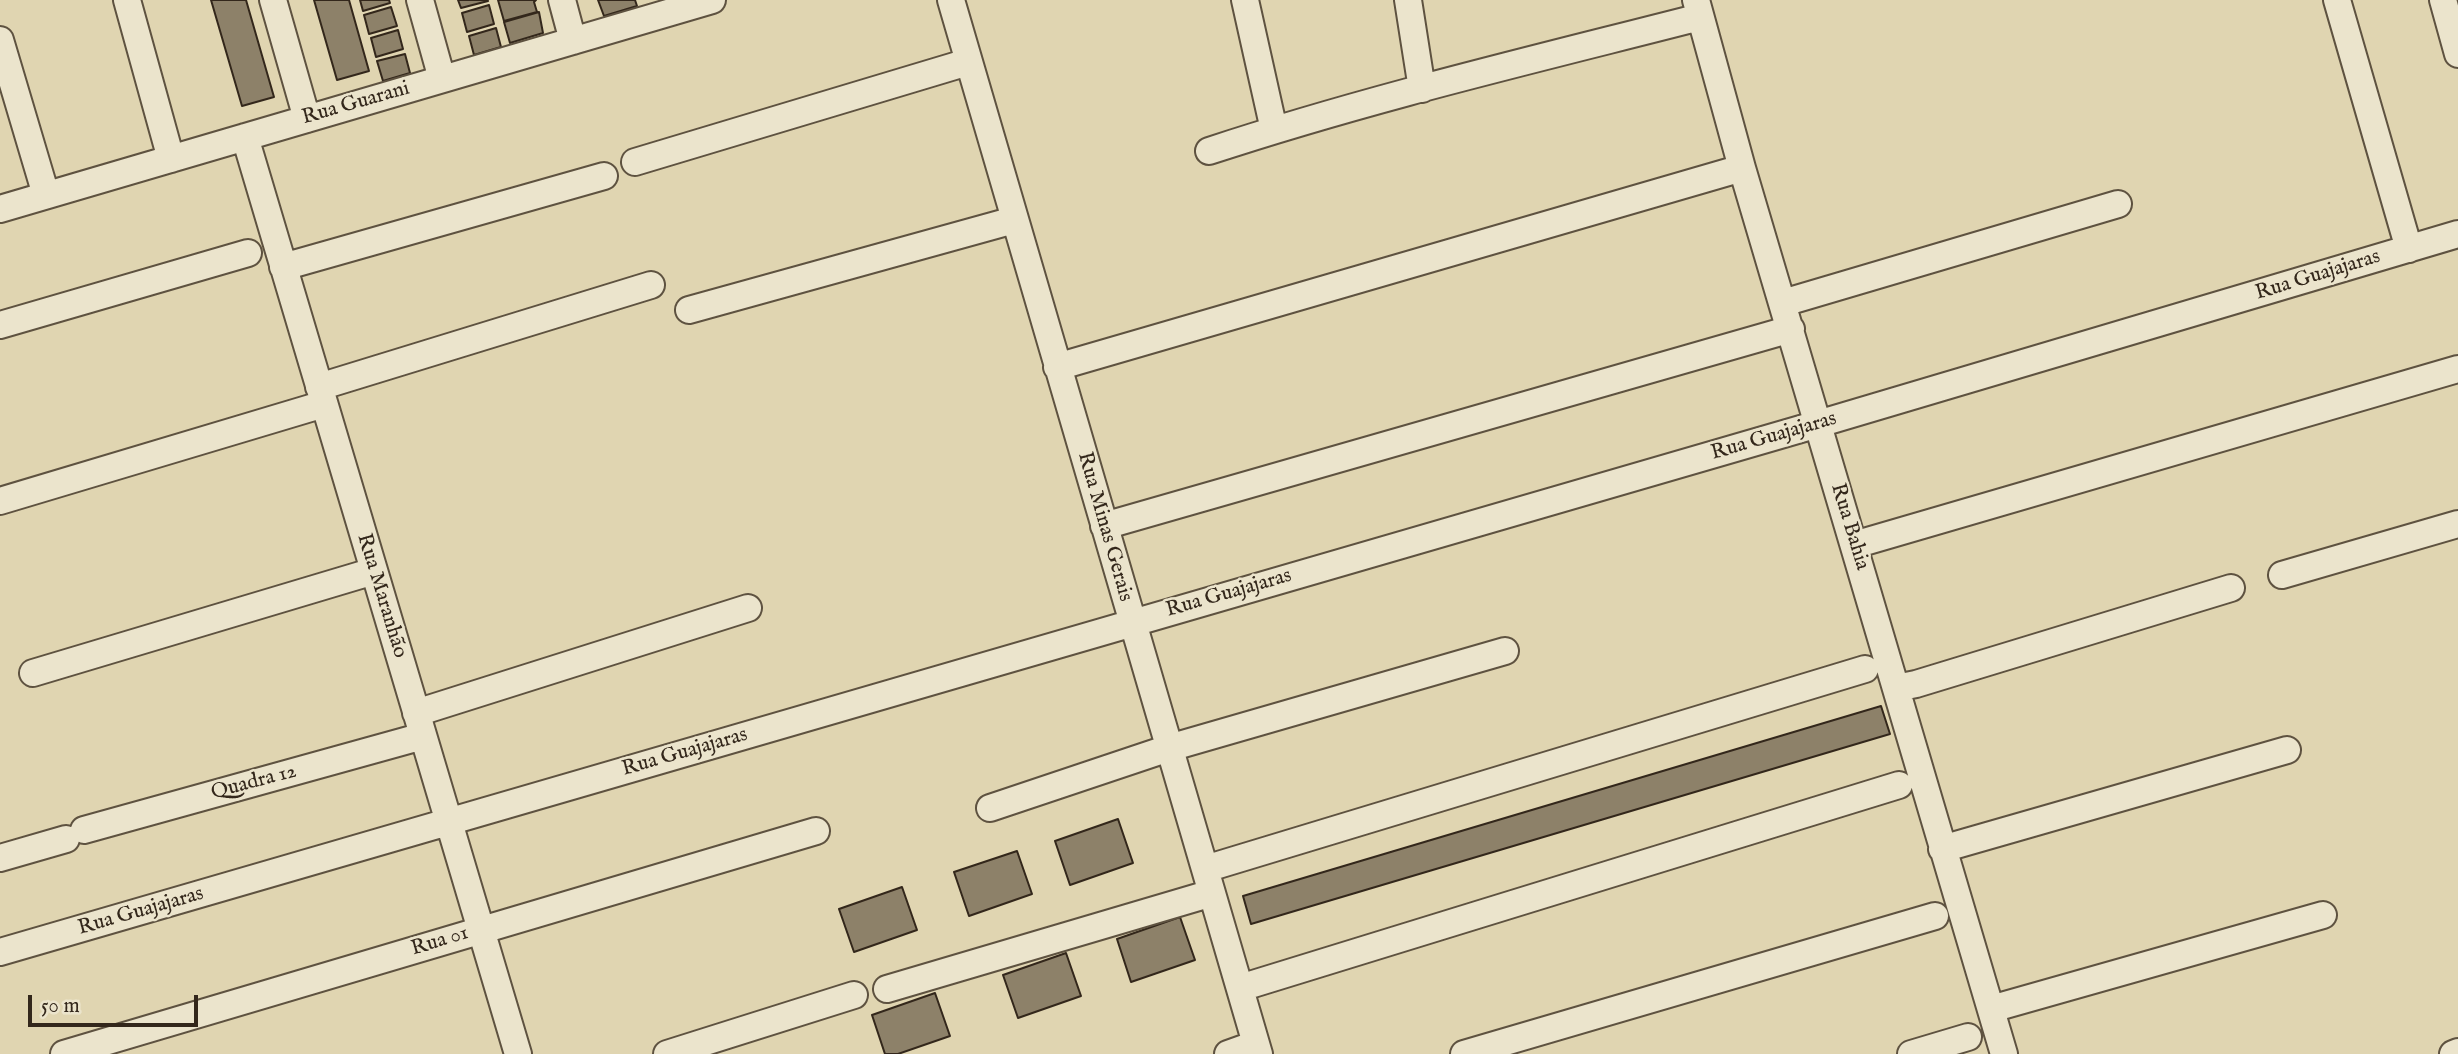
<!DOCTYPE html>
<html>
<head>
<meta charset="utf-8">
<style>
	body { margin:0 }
	#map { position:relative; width:2458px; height:1054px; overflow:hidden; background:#e0d5b1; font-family:"IM FELL English",serif }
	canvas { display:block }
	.scale { position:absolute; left:28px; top:995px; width:170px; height:32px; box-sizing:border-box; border:4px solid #33271b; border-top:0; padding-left:9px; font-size:21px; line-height:24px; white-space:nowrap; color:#33271b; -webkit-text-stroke:5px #ebe4cc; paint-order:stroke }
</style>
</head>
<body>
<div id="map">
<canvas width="2458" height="1054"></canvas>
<div class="scale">50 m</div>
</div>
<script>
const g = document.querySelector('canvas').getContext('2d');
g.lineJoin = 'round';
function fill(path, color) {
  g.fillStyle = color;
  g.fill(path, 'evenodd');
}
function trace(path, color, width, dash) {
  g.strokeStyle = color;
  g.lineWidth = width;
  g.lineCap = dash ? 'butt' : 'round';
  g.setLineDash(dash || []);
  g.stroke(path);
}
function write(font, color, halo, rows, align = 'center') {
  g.font = font + ' "IM FELL English",serif';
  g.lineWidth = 5;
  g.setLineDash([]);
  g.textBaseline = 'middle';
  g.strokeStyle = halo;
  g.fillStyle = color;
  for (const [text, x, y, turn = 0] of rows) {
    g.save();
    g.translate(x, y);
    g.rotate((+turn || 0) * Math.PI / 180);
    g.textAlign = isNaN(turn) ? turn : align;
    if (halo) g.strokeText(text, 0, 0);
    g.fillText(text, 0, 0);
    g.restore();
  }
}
const building = new Path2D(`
	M211,0H246L274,97L242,106Z
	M314,0H349L369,71L337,80Z
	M360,0H389L390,3L363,11Z
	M458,0H487L488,1L461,8Z
	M498,0H536L534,2L537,12L504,21Z
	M598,0H635L637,6L604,16Z
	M489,5L494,24L467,32L462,13Z
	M391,7L397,26L369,34L364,15Z
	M539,12L543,33L510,43L504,22Z
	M496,28L501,47L474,55L469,36Z
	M398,30L403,49L376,57L371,38Z
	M405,54L410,73L383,81L377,61Z
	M1881,706L1890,734L1251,924L1243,896Z
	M1118,819L1133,863L1070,885L1055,841Z
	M1017,851L1032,894L969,916L954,872Z
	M902,887L917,930L854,952L839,909Z
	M1180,917L1195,960L1131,982L1117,939Z
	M1066,953L1081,996L1018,1018L1003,975Z
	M935,993L950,1036L898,1054H885L872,1015Z`);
fill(building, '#8d8169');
trace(building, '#33271b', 2);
const minor = new Path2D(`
	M127,0L171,159
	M273,0L307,119
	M420,0L442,79
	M562,0L573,41
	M951,0L1259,1054
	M1245,0L1274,130
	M1408,0L1422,89
	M1696,0L1742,168L2004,1054
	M2337,0L2409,249
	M2443,0L2458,54
	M0,40L46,195
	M245,137L518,1054
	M1209,151C1370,98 1536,59 1700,17
	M635,162L968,62
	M0,209L712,0
	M283,267L604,176
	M1783,303L2118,204
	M689,310L1014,220
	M0,325L248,253
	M1057,367L1742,168
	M319,387L651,285
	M0,501L324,404
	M1104,526L1791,329
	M1854,545L2458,369
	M2282,575L2458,524
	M33,673L374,571
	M1896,688L1916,684L2231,588
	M416,713L748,608
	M990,808L1169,748L1505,651
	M84,830L423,736
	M1942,849L2287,750
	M0,858L66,839
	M1205,869L1865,669
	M0,952L1818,424L2458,234
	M1240,988L1899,785
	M887,989L1212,893
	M1991,1009L2323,915
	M64,1054L816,831
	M667,1054L854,995
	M1228,1054L1256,1044
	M1464,1054L1935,916
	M1911,1054L1968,1037
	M2453,1054L2458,1052`);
trace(minor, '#5e5240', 30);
trace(minor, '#ebe4cc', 26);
write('21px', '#33271b', '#ebe4cc', [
	["Rua Guarani",356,104,-16],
	["Rua Guajajaras",2318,276,-17],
	["Rua Guajajaras",1774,437,-16],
	["Rua Minas Gerais",1104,527,74],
	["Rua Bahia",1849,527,73],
	["Rua Guajajaras",1229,594,-16],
	["Rua Maranhão",381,596,73],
	["Rua Guajajaras",685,753,-16],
	["Quadra 12",254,783,-15],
	["Rua Guajajaras",141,912,-16],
	["Rua 01",440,942,-17]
]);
</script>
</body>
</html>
